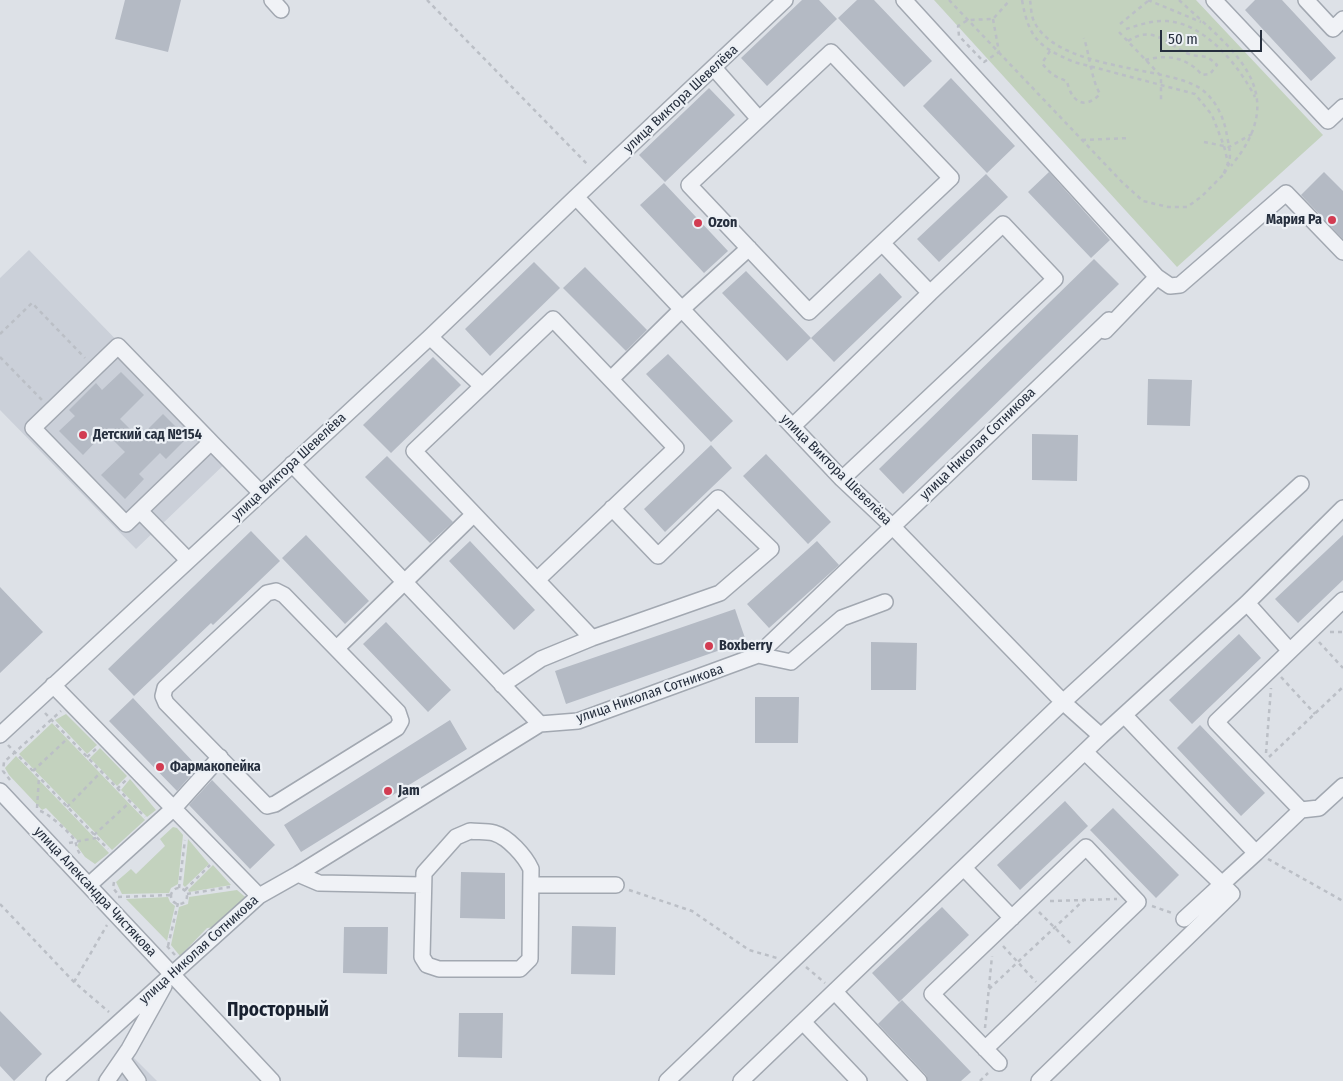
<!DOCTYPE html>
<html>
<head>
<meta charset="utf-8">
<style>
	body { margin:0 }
	#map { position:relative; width:1343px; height:1081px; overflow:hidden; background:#dde1e7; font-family:"Fira Sans Condensed",sans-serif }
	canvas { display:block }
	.scale { position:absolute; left:1160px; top:30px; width:102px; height:22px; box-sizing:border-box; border:2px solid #262f3e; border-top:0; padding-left:6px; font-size:15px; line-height:18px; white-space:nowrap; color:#262f3e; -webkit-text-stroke:4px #ecf0f5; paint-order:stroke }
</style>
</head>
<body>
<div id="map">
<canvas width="1343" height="1081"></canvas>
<div class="scale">50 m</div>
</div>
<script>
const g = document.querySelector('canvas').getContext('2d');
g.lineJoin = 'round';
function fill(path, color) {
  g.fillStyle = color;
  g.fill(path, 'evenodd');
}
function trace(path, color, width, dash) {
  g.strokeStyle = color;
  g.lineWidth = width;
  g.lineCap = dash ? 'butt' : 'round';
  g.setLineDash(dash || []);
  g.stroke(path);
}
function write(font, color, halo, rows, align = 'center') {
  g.font = font + ' "Fira Sans Condensed",sans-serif';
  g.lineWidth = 4.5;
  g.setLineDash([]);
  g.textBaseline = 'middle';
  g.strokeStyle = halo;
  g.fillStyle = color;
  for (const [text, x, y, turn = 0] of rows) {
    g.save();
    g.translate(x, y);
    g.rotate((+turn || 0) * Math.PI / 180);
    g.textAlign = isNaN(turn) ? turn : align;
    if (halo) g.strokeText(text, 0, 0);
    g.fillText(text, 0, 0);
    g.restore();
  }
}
fill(new Path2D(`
	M29,250L231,458L136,549L0,410V278Z
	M122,1046L157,1081H96Z`), '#cbd0d9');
fill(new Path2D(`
	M934,0H1196L1323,135L1177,267Z
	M66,714L97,745L87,754L55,720Z
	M52,723L145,820L112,850L19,754Z
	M100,748L127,776L117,786L90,758Z
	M16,756L109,853L95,864L85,857L77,846L79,842L46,808L42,810L9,775L5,768Z
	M130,779L156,810L147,817L121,790Z
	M173,827L177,828L183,835L178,884L171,888L169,893L122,894L116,882L131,869L136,874L165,846L160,839Z
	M188,839L209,864L185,887L183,885Z
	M213,865L231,885L189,892L188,890Z
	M237,890L250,901L217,927L207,928L180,956L171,945L179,907L188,904L189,897Z
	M168,897L170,902L175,906L167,941L126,899Z`), '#c3d2be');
fill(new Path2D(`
	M125,0H181L168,52L115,39Z
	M802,0H819L837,19L767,86L741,58Z
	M857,0H874L932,61L904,87L838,18Z
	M1255,0H1282L1336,58L1311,81L1245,10Z
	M951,78L1015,146L987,173L923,106Z
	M709,88L735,115L665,182L639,155Z
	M1049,172L1110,240L1091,258L1028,192Z
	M1324,172L1343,191V239L1301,195Z
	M986,174L1008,197L939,262L917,239Z
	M664,183L728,251L704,273L640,205Z
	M1094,259L1119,284L903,494L879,469Z
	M534,262L560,288L490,356L465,329Z
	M585,267L647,330L626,351L563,288Z
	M746,271L811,338L787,361L722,293Z
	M880,273L902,297L834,362L811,338Z
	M668,354L733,421L711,442L646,374Z
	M433,357L461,385L391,453L363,425Z
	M121,372L144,395L120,419L139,438L163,414L187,438L166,459L160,453L139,474L144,479L125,499L101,475L125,452L105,432L83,455L59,431L75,416L69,410L96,383L102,390Z
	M1148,379L1192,380L1190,426L1147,425Z
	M1032,434L1078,435L1077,481L1032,480Z
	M711,445L732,468L665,532L644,509Z
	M766,454L831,522L808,544L743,476Z
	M387,456L453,522L430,543L365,477Z
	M251,531L280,561L213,625L211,623L134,696L108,669Z
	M306,535L369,601L345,624L282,558Z
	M1343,535V580L1298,623L1275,599Z
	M470,541L535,610L514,630L449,561Z
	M817,541L839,565L769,628L747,604Z
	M0,587L43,632L0,673Z
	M735,609L746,641L566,704L555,671Z
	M386,622L451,690L428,712L363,644Z
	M1239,634L1261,658L1192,724L1169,700Z
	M871,642L917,643L916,690H871Z
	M755,697H799L798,743H755Z
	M133,698L198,767L177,791L109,721Z
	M450,720L467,749L301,852L284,825Z
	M1200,725L1265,793L1241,816L1177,748Z
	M212,780L275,845L250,869L189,805Z
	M1065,801L1088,826L1020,890L997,865Z
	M1113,808L1179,875L1156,898L1090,830Z
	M461,872L505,873V919L460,918Z
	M942,907L969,935L899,1002L872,973Z
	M572,926L616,927L615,975L571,974Z
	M344,927H388L387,974L343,973Z
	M902,1000L971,1072L961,1081H928L926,1075L878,1024Z
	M0,1011L42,1054L14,1081L0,1066Z
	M459,1013H503L502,1058L458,1057Z`), '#b4bac4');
const minor = new Path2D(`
	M272,0L281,10
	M904,0L1157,277L1170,286L1180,285L1286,193L1343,252
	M1214,0L1328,121L1343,107
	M1306,0L1333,29L1343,19
	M714,68L759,119
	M576,197L785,0
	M1105,331L1157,277
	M430,337L482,386
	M118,346L211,442L126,524L33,428Z
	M611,379L683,308L749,248
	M793,426L930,293
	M211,442L261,493
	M292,464L540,724
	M842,479L1055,279L1003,224L930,293L882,243L951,178L831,52L689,185L809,312L882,243
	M140,511L188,560
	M537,580L676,448L553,319L414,451L592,638
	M276,591L284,595L398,712L401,721L397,728L275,804L267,806L166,703L163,696L165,688L267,593Z
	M1247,603L1290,651
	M337,648L474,514
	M758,655L791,662L842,618L885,602
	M53,685L259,896
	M502,685L541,659L592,638L720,593L771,549L718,498L658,556L612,508
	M1125,716L1256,853L1301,810L1216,722L1343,600
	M0,735L430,337L576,197L842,479L893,527L1063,702L1101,736
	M1085,752L1222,884L1184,919
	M0,791L272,1081
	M1301,810L1319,808L1343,786
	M470,831C478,832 486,831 494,833C508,837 525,856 531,869L530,959L520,969H439L427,965L422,957L424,873L456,837Z
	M964,868L1012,918
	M298,874L319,883L423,885
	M89,885L174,808L220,757
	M532,885H616
	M835,992L919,1081
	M803,1022L859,1081
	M985,1049L1138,902L1086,847L932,994L999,1063
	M122,1059L138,1081
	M54,1081L259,896L298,874L540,724L578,721L758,655L1109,320
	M107,1081L129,1049L164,986
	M667,1081L1063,702L1301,484
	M741,1081L1101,736L1247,603L1343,508
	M1039,1081L1232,894L1222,884L1256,853`);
trace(minor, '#a2a8b1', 18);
trace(new Path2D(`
	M427,0L589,166
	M949,0L1122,182L1143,201L1168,207H1187L1201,197L1224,174
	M1022,0C1029,39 1039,47 1074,62L1195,94L1212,115L1224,146L1228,163L1223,175C1233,162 1230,151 1227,136C1224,115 1212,92 1192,84C1151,66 1052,67 1033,19C1031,13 1031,6 1030,0
	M1148,0L1201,22
	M1179,0C1233,50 1293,91 1231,166
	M993,19L999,52L984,62L959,36L958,26L968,20L993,19L1010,0
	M1120,24L1148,1
	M1126,29C1139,25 1153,20 1167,21C1206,24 1239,66 1255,97
	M1119,32L1161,76V102
	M1128,41C1154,24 1167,45 1189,54C1203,59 1204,52 1217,65L1210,74L1202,75C1187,57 1167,54 1145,60
	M1050,51L1042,63C1049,73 1055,77 1067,81C1071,101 1084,111 1100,94C1091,78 1090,57 1084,38
	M1082,140L1130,138
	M1204,142L1229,147L1252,134
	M0,334L32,303L85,358
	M0,357L42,400
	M1330,632H1343
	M1319,642L1343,668
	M1281,677L1315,714
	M45,713L145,817
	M8,745L108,849
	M1266,753L1271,688
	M87,757L97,748
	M1269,757L1343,687
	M33,771L68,738
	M10,780L3,771L4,762L61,711
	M117,789L127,779
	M67,807L101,772
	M37,808L39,777
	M40,811C48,813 68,831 74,839C77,844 76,848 80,854
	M94,835L130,802
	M69,843L96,838
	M1268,859L1343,901
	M114,882L113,888L117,893
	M179,888L185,840
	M171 896a8 8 0 1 1 16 0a8 8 0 1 1-16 0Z
	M185,890L210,865
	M629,890L692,911L749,950L777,958
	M187,894L230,887
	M118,897L171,895
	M1050,901L1117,899
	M0,904L74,982L109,1012
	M1152,906L1172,913
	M1039,912L1072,945
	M167,946L175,955
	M168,946L178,903
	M1003,946L1036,982
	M806,967L825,983
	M74,982L107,925
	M989,989L1085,899
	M985,1028L992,956
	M980,1081L988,1073`), '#bbbfc6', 2.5, [4, 4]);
trace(minor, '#f0f2f6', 15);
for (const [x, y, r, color] of [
	[1332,220,5,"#d23c52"],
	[698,223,5,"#d23c52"],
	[83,435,5,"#d23c52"],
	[709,646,5,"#d23c52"],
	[160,767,5,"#d23c52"],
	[388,791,5,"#d23c52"]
]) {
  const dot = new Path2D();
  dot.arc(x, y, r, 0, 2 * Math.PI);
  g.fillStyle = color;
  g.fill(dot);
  trace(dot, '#ecf0f5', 2);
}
write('14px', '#262f3e', '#ecf0f5', [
	["улица Виктора Шевелёва",681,99,-43],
	["улица Николая Сотникова",978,444,-44],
	["улица Виктора Шевелёва",289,467,-43],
	["улица Виктора Шевелёва",836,470,45],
	["улица Николая Сотникова",650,694,-19],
	["улица Александра Чистякова",95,892,47],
	["улица Николая Сотникова",199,950,-42]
]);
write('bold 14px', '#262f3e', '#ecf0f5', [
	["Мария Ра",1322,220,"right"],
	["Ozon",708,223],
	["Детский сад №154",93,435],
	["Boxberry",719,646],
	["Фармакопейка",170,767],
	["Jam",398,791]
], 'left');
write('bold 19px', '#18202f', '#ecf0f5', [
	["Просторный",278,1011]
]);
</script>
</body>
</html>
